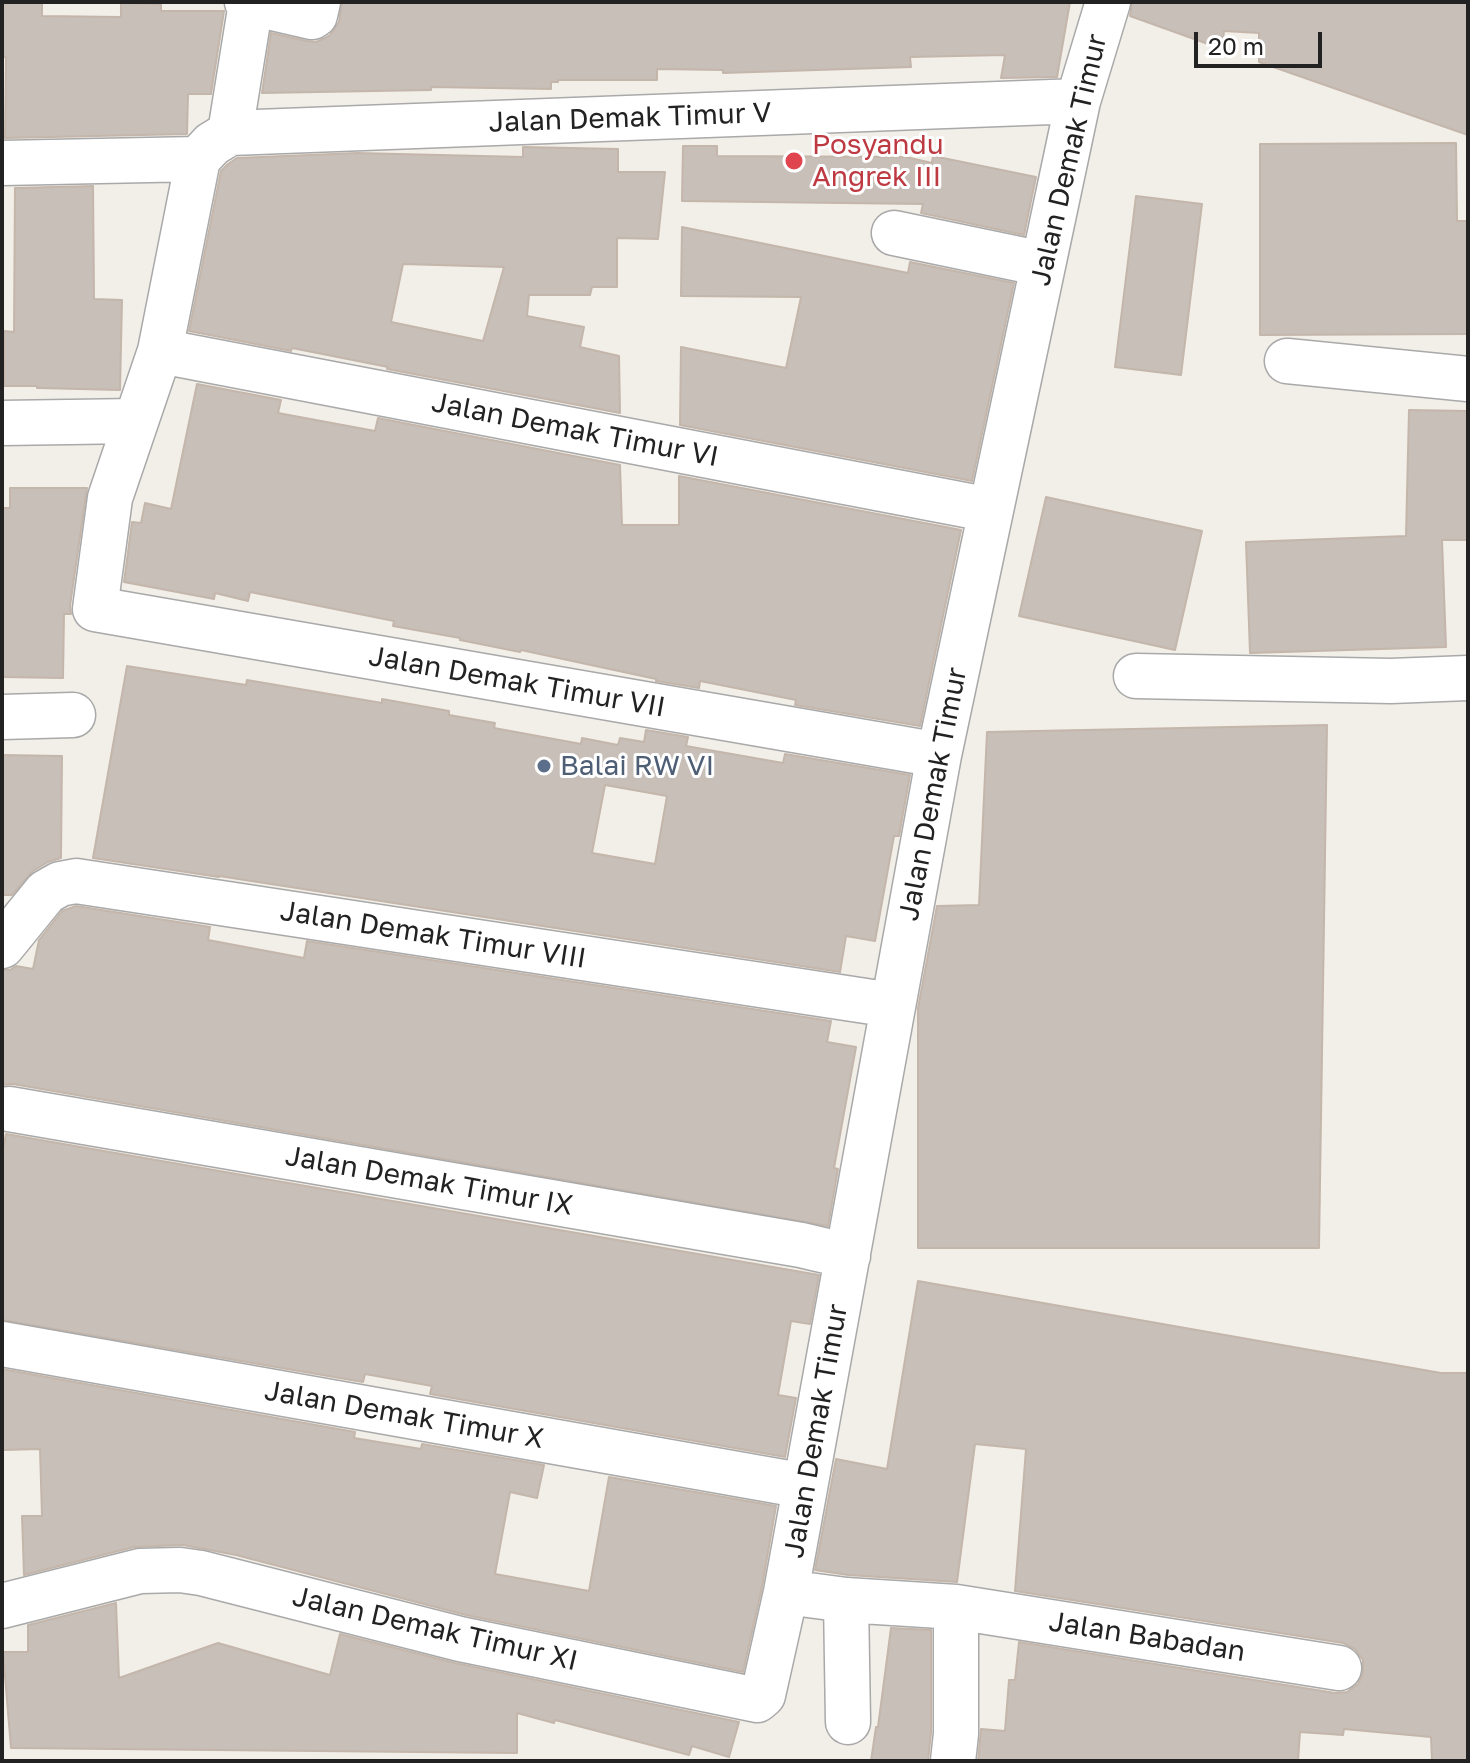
<!DOCTYPE html>
<html>
<head>
<meta charset="utf-8">
<style>
	body { margin:0 }
	#map { position:relative; width:1470px; height:1763px; overflow:hidden; background:#f2efe9; font-family:"Golos Text",sans-serif }
	canvas { display:block }
	.frame { position:absolute; inset:0; border:4px solid #222; pointer-events:none }
	.scale { position:absolute; left:1194px; top:32px; width:128px; height:36px; box-sizing:border-box; border:4px solid #222; border-top:0; padding-left:10px; font-size:24px; line-height:28px; white-space:nowrap; color:#222; -webkit-text-stroke:6px #fff; paint-order:stroke }
</style>
</head>
<body>
<div id="map">
<canvas width="1470" height="1763"></canvas>
<div class="frame"></div>
<div class="scale">20 m</div>
</div>
<script>
const g = document.querySelector('canvas').getContext('2d');
g.lineJoin = 'round';
function fill(path, color) {
  g.fillStyle = color;
  g.fill(path, 'evenodd');
}
function trace(path, color, width, dash) {
  g.strokeStyle = color;
  g.lineWidth = width;
  g.lineCap = dash ? 'butt' : 'round';
  g.setLineDash(dash || []);
  g.stroke(path);
}
function write(font, color, halo, rows, align = 'center') {
  g.font = font + ' "Golos Text",sans-serif';
  g.lineWidth = 6;
  g.setLineDash([]);
  g.textBaseline = 'middle';
  g.strokeStyle = halo;
  g.fillStyle = color;
  for (const [text, x, y, turn = 0] of rows) {
    g.save();
    g.translate(x, y);
    g.rotate((+turn || 0) * Math.PI / 180);
    g.textAlign = isNaN(turn) ? turn : align;
    if (halo) g.strokeText(text, 0, 0);
    g.fillText(text, 0, 0);
    g.restore();
  }
}
const building = new Path2D(`
	M2,2H42V16L121,17V3L161,4V11H224L211,94H188L187,134L5,138L6,57H2Z
	M342,2H1070L1057,77L1001,78L1005,55L910,57L911,67L723,73V70L657,69V80H558V82H551V89L431,87V90L262,93L271,33L307,41L316,42L325,38L330,35L339,22Z
	M1132,2H1468V135L1259,62V33L1224,31L1222,49L1130,16Z
	M1456,143L1457,221H1468V334L1260,335V144Z
	M683,146H717V156L906,157L932,163L933,156L1036,177L1024,235L921,213L923,204L682,201Z
	M523,147L618,149V172H665L658,239L617,238V287H592L590,295H529L527,316L584,327L580,347L619,356L620,413L387,369L388,367L292,348L291,351L189,331L221,171L228,164L237,158L357,153L523,157ZM403,264L504,267L483,341L391,322Z
	M93,186L94,299L122,300L120,390L37,388V386H4V331L14,332L15,188Z
	M1136,196L1202,204L1181,375L1115,367Z
	M682,227L908,273L910,262L1014,283L972,481L680,425L681,347L786,368L801,297L681,296Z
	M197,384L281,400L278,413L375,431L378,418L620,465L622,525H679V476L961,530L920,726L795,705L796,700L700,681L699,688L656,681V679L521,650L520,652L460,640V638L393,626L394,621L250,592L248,601L215,593L214,599L124,582L132,522L141,523L145,503L171,509Z
	M1409,410L1468,411V540H1442L1446,647L1250,653L1246,542L1406,536Z
	M10,488H87L70,606L71,614H64L63,678L2,677V508H10Z
	M1046,497L1202,531L1175,650L1019,616Z
	M127,666L246,685L247,680L382,703V699L449,711V715L495,723L494,728L581,744L582,738L618,745L620,738L644,742L646,730L688,737L686,746L783,763L785,754L910,775L899,836H894L875,941L846,936L840,972L219,876V877L93,858ZM605,785L667,796L655,864L592,853Z
	M1327,725L1319,1248H918V1008L937,906L979,905L987,732Z
	M2,755L62,756L61,858L48,862L33,871L12,895H2Z
	M76,906L210,927L208,940L304,958L307,941L831,1021L827,1042L856,1047L834,1168L838,1169L828,1226L13,1084L2,1085V970H10L16,966L33,969L39,940L62,911Z
	M6,1134L819,1275L810,1324L791,1321L778,1395L796,1398L785,1457L430,1394L432,1386L365,1374L363,1382L2,1320V1154Z
	M918,1281L1441,1373H1468V1761H1432L1431,1737L1344,1729L1343,1735L1300,1732L1298,1761H978L981,1729L1005,1731L1009,1680H1015L1019,1642L1335,1693L1347,1692L1358,1684L1363,1673V1660L1355,1649L1343,1643L1015,1591L1026,1449L975,1444L957,1582L848,1575L815,1570L836,1459L887,1469Z
	M2,1369L355,1432L354,1438L421,1449L422,1444L544,1465L537,1498L510,1492L495,1574L589,1591L609,1477L776,1506L762,1587L743,1672L466,1615L236,1555L183,1545L134,1547L24,1575L22,1516H42L40,1449L2,1450Z
	M116,1603L119,1678L218,1643L330,1675L340,1634L455,1663L739,1722L729,1757L692,1746L689,1755L555,1720L554,1723L517,1713V1753L11,1748L3,1652H28V1625Z
	M891,1628L931,1630V1733L928,1761H871L876,1727H878Z`);
fill(building, '#c7bfb8');
trace(building, '#c4b6ab', 2);
const minor = new Path2D(`
	M247,2L312,17L315,15L318,2
	M230,133L251,3
	M2,163L198,159
	M894,233L1043,264
	M160,351L991,510
	M1287,361L1468,379
	M2,423L136,421
	M1136,676L1391,681L1468,678
	M2,717L73,715
	M939,755L95,609L110,498L160,351L198,159L212,144L230,133L1078,101
	M2,946L46,892L60,884L76,881L892,1005
	M9,1109L801,1245L848,1256
	M2,1344L805,1486
	M786,1592L846,1600L956,1607L1339,1668
	M846,1600L848,1722
	M2,1606L140,1571L180,1570L201,1573L460,1639L757,1700L763,1695L786,1592L939,755L1078,101L1108,2
	M953,1761L956,1734V1607`);
trace(minor, '#a9a9a9', 47);
trace(minor, '#fff', 44);
for (const [x, y, r, color] of [
	[794,161,10,"#e0444e"],
	[544,766,8,"#5c6f8a"]
]) {
  const dot = new Path2D();
  dot.arc(x, y, r, 0, 2 * Math.PI);
  g.fillStyle = color;
  g.fill(dot);
  trace(dot, '#fff', 3);
}
write('28px', '#222', '#fff', [
	["Jalan Demak Timur V",630,118,-2],
	["Jalan Demak Timur",1069,160,-77],
	["Jalan Demak Timur VI",575,430,11],
	["Jalan Demak Timur VII",517,682,10],
	["Jalan Demak Timur",933,794,-79],
	["Jalan Demak Timur VIII",433,935,9],
	["Jalan Demak Timur IX",429,1181,10],
	["Jalan Demak Timur X",404,1415,10],
	["Jalan Demak Timur",816,1431,-80],
	["Jalan Demak Timur XI",435,1629,13],
	["Jalan Babadan",1147,1637,9]
]);
write('28px', '#be3a42', '#fff', [
	["Posyandu",812,145],
	["Angrek III",812,177]
], 'left');
write('28px', '#4e5e75', '#fff', [
	["Balai RW VI",560,766]
], 'left');
</script>
</body>
</html>
